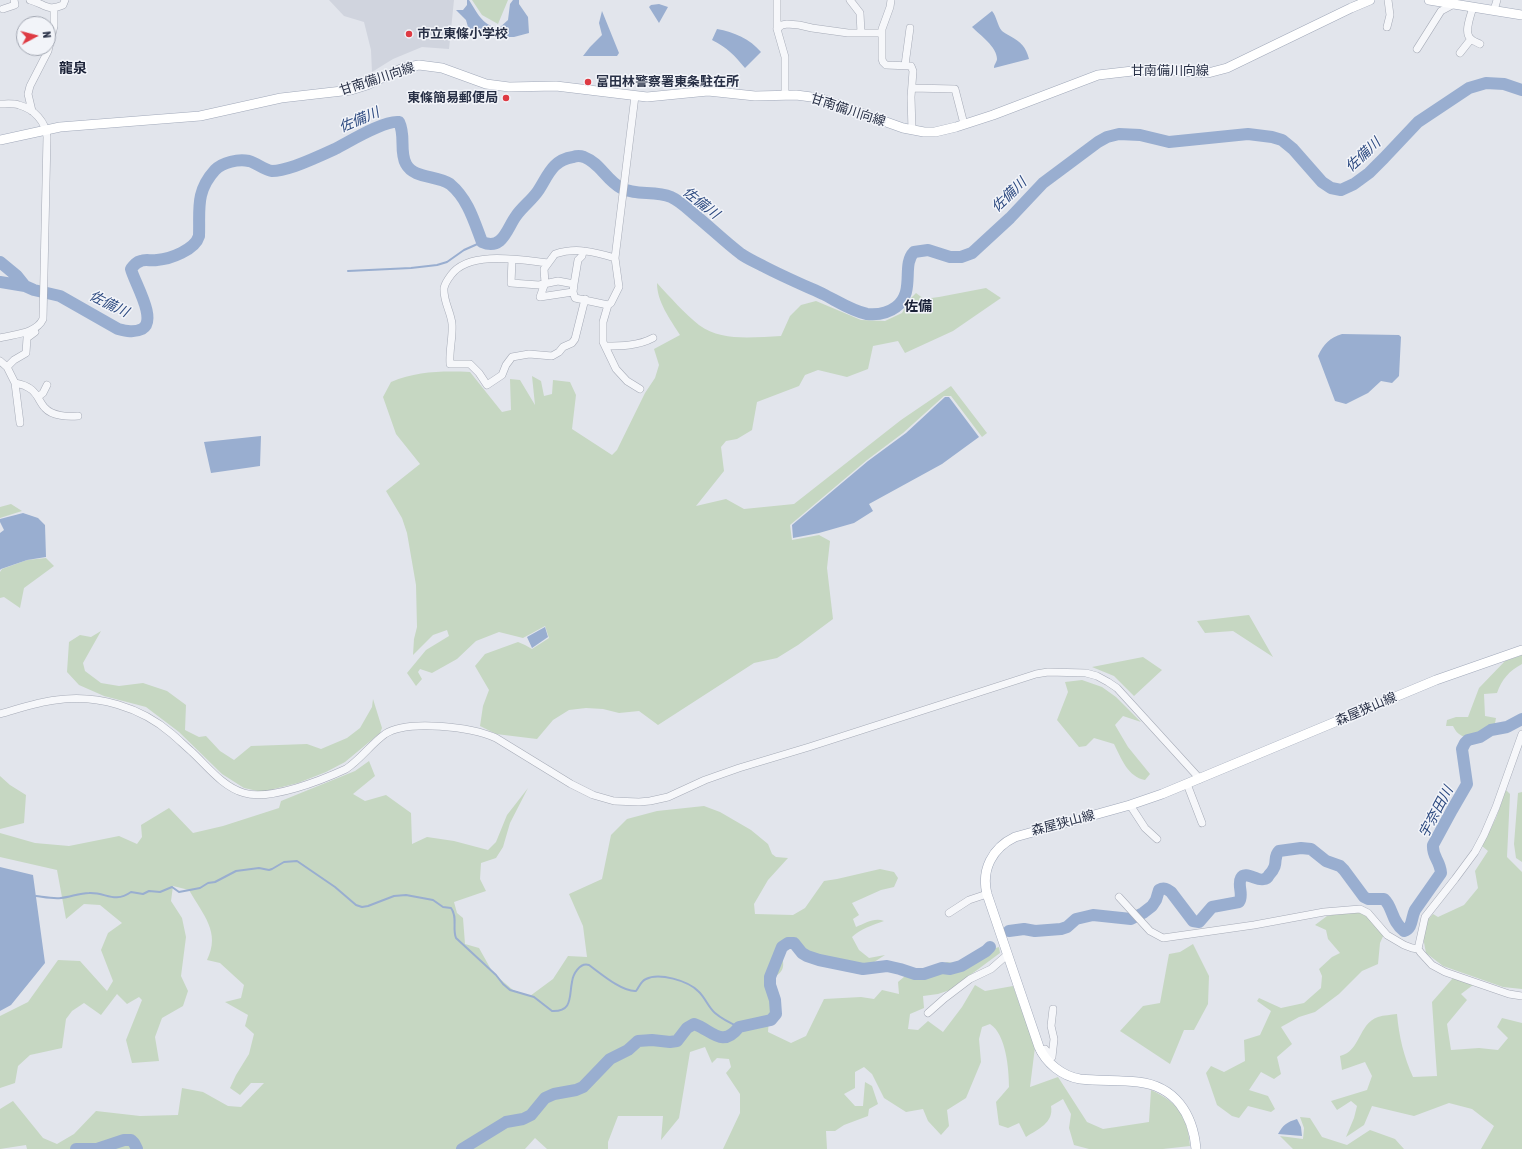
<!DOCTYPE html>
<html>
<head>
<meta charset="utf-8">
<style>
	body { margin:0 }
	#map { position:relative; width:1522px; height:1149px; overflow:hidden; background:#e2e5ec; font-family:"Asap Condensed",sans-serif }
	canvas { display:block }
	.north { position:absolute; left:16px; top:16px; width:40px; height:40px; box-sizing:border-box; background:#f2f4f9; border:1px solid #a1a6b1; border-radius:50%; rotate:83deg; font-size:11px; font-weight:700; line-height:16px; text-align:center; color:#283046 }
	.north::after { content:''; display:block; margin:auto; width:14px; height:18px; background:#de3a43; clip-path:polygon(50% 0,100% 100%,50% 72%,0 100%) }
</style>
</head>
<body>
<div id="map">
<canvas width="1522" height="1149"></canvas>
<div class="north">N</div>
</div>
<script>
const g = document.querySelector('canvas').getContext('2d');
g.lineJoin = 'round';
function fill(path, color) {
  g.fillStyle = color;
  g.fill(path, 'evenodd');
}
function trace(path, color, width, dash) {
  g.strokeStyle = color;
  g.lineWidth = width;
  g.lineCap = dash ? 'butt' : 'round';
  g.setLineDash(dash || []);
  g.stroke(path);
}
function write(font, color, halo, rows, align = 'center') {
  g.font = font + ' "Asap Condensed","Noto Sans JP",sans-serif';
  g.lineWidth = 3;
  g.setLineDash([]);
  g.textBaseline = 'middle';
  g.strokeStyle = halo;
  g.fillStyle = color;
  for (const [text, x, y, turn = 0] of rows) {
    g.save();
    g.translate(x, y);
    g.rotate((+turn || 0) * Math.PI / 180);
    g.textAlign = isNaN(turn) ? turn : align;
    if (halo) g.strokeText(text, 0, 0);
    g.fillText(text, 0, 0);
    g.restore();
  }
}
fill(new Path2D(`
	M329,0H454L449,49L422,47L393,59L372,72L371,50L364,22L344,16Z`), '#d0d4de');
fill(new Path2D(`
	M472,0H508L498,24L482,15Z
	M657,283C669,296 686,315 699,325C722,342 754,337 781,336L790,316L801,305L816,301L861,320L885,321L902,313L910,299L916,293L924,299L939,297L986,288L1001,298L953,331L905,353L898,341L873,346L868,369L847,377L818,370L805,375L799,386L757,402L752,430L737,439L726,441L721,447L724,471L696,506L726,499L744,509L794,504L901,420L951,386L987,433L982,437L951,396H944L903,433L867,460L790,525L792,540L819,535L830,541L827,568L833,619L798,645L777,658L754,663L658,725L639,711L619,713L603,709L586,708L569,710L553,720L537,739L496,734L480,726L483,706L489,690L475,666L485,654L518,642L525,645L532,649L549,638L545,626L523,638L499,632L476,641L457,659L432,673L420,669L418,672L422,679L416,686L407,673L426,650L449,636L447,630L433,635L413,655L414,639L417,627L416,585L407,533L402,518L386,491L420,464L396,434L383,397L391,382C417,371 443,371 470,372L502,412L511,410L510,379L520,380L535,405L532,376L541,381L544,396L552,394L553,380L570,382L576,395L572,429L612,455L617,450L645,393L655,378L659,365L654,349L680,335C670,319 657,302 657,283Z
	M11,504L22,511L0,518V507Z
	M46,558L54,566L24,588L20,608L4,597L0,598V572L2,569L27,560Z
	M1249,615L1273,657L1233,631L1205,633L1197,621Z
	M101,631L83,663L85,671L101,683L119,686L143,683L167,691L186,705L185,730L199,737L206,736L220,751L234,760L251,746L307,744L321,749L347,738L360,728L372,707L373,699L382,728L380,733L345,762L326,772L298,783L262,792L244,788L222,774L179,732L146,707L104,696L79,685L67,672L69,642L80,635L91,637Z
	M1522,655V664C1509,671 1502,679 1497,693L1484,694L1485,716L1496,718L1493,734C1484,738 1468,741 1459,734C1456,732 1454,728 1453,726H1446L1447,720L1456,717H1468L1479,688L1505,661Z
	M1143,657L1162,670L1134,696L1114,676L1092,667Z
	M1082,680L1102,687L1116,697L1141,722L1123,716L1115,725L1128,747L1150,774L1145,780C1128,777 1121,758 1114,744L1094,738L1086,746L1079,747L1057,720L1068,692L1065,682Z
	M369,761L375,776L353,794L365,801L386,795L411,813L412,844L427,837L454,841L488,850L496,842L507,815L528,788L510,823L503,847L496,858L481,863L480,879L486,891L454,902L457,913L463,918L465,944L479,948L493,973L513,990L530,996L553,979L568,956L587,957L583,926L569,894L602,879L611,835L627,819L657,811L704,806L720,812L751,830L768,844L772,854L776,857L788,858L768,880L754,904L755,914L793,915L805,908L824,881L837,879L880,869L894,872L898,878L894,887L881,890L852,903L859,915L853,919L856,927C865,923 875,917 884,921C873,925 860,929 852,937L859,950L869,958L885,955L868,966L853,968L819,961L795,948L780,950C785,965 786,972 770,979C773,998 792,999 769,1018L768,1032L791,1043L806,1036L824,999L861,997L874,999L882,990L899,994L898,982L911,971L929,969L947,962L954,963H966L986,951L999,947L1000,953L950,990L938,994L923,996L924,1008L910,1014L908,1029L918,1030L928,1021L943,1032L962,1007L975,985L985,991L1013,986L1035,1047L1030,1087L1058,1077L1087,1122L1103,1129L1149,1122L1151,1090C1178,1102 1188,1117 1190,1146L1163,1149H1089L1074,1145L1069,1128L1071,1114L1063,1099L1051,1106C1054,1123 1038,1129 1026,1137L1019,1123L1008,1128L999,1125L996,1102L1009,1087C1009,1069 1006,1034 990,1024L982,1027L979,1039L981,1062L966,1098L947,1110L949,1126L941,1135L928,1121L923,1109L906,1112L884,1098L872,1074L864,1067L855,1072V1088L844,1094L855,1106H863L865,1082L872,1086L878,1104L869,1109L868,1116L844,1125L835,1131H826L827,1149H723L740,1113V1094L726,1073L731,1067L729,1059L717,1058L712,1063L705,1047L690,1052L679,1118L661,1140L663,1116H618L608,1142V1149H547L535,1138L525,1149H27L26,1145L0,1149V1109L13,1101L43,1138L57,1144L74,1134L96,1111L140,1116L178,1115L182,1088L203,1092L228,1106L241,1107L264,1083H251L240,1095L230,1088L236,1075L249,1054L254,1034L245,1026L248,1015L225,1002L241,998L244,985L220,963L207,960C221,932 203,915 189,890L173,886L171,901L182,918L186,937L181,976L188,991L183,1006L162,1018L155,1037L159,1061L132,1063L126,1040L142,1000L139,997L127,1004L117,994L101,1015L84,1003L72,1011L66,1019L62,1048L30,1055L18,1066L15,1083L0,1088V1016L28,1002L58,960L80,961L107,991L113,981L101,950L108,933L122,923L100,905L84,904L66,919L57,870L0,857V833L35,843L69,846L119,836L137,844L142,837L141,825L169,808L193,833L223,826L279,808L281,801L355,771Z
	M0,776L10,785L26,795L24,823L0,829Z
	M1506,790L1510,794L1507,857L1522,872V989L1503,987L1443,966L1426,953L1423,937L1426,922L1433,914L1438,917L1464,905L1478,888L1475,871L1488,851L1482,846L1496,818Z
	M1522,792V862L1516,858L1514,844L1518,793Z
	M1354,911C1368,912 1375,924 1384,934L1380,943L1378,964L1362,971L1339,994L1315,1012L1299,1017L1281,1027L1292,1044L1277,1057L1281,1074L1274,1079L1261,1072L1249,1090L1268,1096L1275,1109L1271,1112L1248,1106L1239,1118L1232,1116L1217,1105L1206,1073L1211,1066L1224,1072L1245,1061L1244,1040L1260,1035L1271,1011L1257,1001L1259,998L1281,1008L1304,1003L1321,988L1322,976L1319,969L1332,957L1340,953L1328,939L1326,930L1315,925L1327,916Z
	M1193,944L1209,976L1208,1004L1194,1030H1184L1170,1064L1120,1031L1143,1006L1160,1003L1169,954L1180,952Z
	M1453,978L1473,985L1461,994L1467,1000L1447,1024L1451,1050L1479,1048L1498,1050L1508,1038L1497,1027L1502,1018L1522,1023V1149H1481L1494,1126L1472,1109L1449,1103L1414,1116L1372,1106L1364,1125L1346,1137L1354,1118L1357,1106L1351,1101L1337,1110L1331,1101L1367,1090L1372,1076L1365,1062L1342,1070L1340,1056C1361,1051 1358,1024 1378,1017C1384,1015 1391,1015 1397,1014C1399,1037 1404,1057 1413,1077L1437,1076L1432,1002Z
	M1300,1117L1310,1118L1322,1137L1347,1145L1370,1130L1395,1139L1404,1149H1293L1280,1136L1303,1139L1304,1128Z`), '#c6d7c2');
fill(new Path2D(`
	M467,0H469C478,14 481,23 498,29L508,20L510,4L513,0H519V4L528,17L529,33L514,37H504L494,33L484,34L473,31L468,27L466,20L456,10H463L467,5Z
	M659,4L668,7L659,23L649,7L651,5Z
	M602,11L619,53L617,56H583L590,47L602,35L599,23Z
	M992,11C997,17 997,25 1002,31C1004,33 1007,34 1010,36C1021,42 1026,47 1029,59L994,68C994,64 997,62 997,59C997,47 980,35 972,27Z
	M717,29C734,32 750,39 761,52L745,68C734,55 728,48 712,40Z
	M1342,334L1399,335L1401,337L1399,376L1392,383L1381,381L1368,393L1346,404L1335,401L1318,356C1324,343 1330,338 1342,334Z
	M945,397H949L979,437L942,464L869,504L873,511L854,523L819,533L793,538L792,525L868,461L906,433Z
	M261,436L260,466L211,473L204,442Z
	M23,513L38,518L45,525L46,557L27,560L1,569L0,570V533L4,530L0,522V519Z
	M545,627L548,637L532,648L527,637Z
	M0,867L33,875L45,963L11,1005L0,1011Z
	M1297,1119L1301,1127L1302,1136L1278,1134C1283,1125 1287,1122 1297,1119Z`), '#99aed0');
trace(new Path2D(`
	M348,271L411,268L437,265L447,262L464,250L482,242
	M36,896C44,897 53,899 61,898C71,897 79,893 89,893C106,892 114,904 131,892L143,894L149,891L160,892L172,887L179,892L200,888L208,883L215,882L236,871L259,868L269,870L272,869L284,862L297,861L335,887L356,905L362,907L368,906L394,896L406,895L433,900L443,907L451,908C458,917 452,928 456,938L496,975L503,984L510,990L534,997L552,1011C573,1012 569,996 572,982C573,974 580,962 589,965C600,973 622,992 636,991C639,987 641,981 646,979C659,972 688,981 698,991C705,997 708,1007 715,1013C722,1019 730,1023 739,1027`), '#99aed0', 2);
trace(new Path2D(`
	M0,262L17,276L25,286L34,290L60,296L118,329C126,331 134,333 142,329C158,320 134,282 131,269C134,265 136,262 141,261C145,259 151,261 157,260C170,259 195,250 199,236C200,210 195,192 215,170C223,162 238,159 249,161C257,163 264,170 272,171C279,171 289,168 295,166C309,161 322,155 335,149C349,142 384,120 399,122C406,136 399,151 406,164C414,179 437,175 450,184C468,199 474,221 482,242C503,251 507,228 516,216C522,207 532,200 538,191C548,176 552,160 573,157C576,156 581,156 584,157C600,163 606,180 621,188C636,196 655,190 671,197C680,201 688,209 695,215C711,228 725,242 741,254C748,259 756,262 763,266C782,276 803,285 823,294C837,301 852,311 867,314C877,315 888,313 896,307C916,292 901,265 914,252L928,250L950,257H961L972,253L1010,218L1043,183L1098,142L1107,137L1119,134L1140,135L1169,142L1248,134L1272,137L1282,140L1293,149L1322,182L1331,188L1341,190L1354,184L1369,173L1384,158L1418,122L1469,88L1486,83L1504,84L1522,90
	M0,282L25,286
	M1009,931L1024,929L1035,931L1061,929L1067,927L1076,919L1093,915L1131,919L1143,913L1152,906L1156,900L1159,890C1164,887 1167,889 1171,892L1193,921L1199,922L1212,907L1239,902C1244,895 1237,885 1241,878C1245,870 1258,882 1264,879C1266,879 1268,877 1269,875C1280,864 1272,858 1279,851L1301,848L1311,849L1326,861L1340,866L1344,870L1364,897L1368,899H1384C1393,907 1391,921 1404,931C1413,928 1411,918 1415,910L1441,873C1440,860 1432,857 1433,845L1452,810L1467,784L1462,749L1465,743L1468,740L1480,737L1491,730L1507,727L1522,719
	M76,1149H97L124,1140H131L134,1143L137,1149
	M462,1149L506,1122L523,1119L531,1115L545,1098L554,1094L576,1090L583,1087L610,1059L628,1050L638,1041L652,1040L670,1042L677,1041L687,1028L694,1024C712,1030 722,1049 739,1027L771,1020L776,1014L775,1000L770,985V977L782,947L788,943H794L802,953L807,956L819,960L863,969L887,966L900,969L915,974H924L942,968L950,969L961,966L986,951L990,947`), '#99aed0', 12);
const minor = new Path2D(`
	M30,0C45,4 47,12 63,5L65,0
	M777,0V29L785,57V95
	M850,0L860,13L861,33
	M891,0L890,7L882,29V59L883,62L886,65L911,66L913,71L911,97L912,130
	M1473,7C1471,15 1463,33 1471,39C1473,41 1478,43 1480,44
	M3,9L15,5L14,0
	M1494,10L1497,0
	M1387,27L1390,15L1388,0
	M777,29L782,25L787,24L799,25L812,28L848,33H882
	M1417,49L1441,11L1454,4V2
	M1460,53L1471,39
	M905,65L910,28
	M912,88L955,89L964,124
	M635,96L615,258L619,287L611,303L608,305L603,322V342L616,369L627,381L640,389
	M0,104C6,104 13,103 19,105C34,109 46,122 47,137L43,319C36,334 14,334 0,338
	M32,111L28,94L30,86L48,51L54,26V9
	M512,260L511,283L539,285L558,281L574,284L573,292L575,298L608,305
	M548,263C521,260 469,250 451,275C448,279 445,283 444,288C443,301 451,312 452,324C453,337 449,350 450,364H470L479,373L487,385L502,375L506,365L512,357L529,354L552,356L559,352L563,347L572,343L575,339L585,299
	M574,284L578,260L582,256L583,251
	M573,292L540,297L545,283L544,269L555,254C576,247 595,252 615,258
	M605,346C621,346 638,346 653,338
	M0,361L7,367L15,383L20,423
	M7,367L14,360L26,353L27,338L35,332
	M15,383C21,384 27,386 32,390C38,395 40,403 45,408C52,416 68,417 78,416
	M38,397L43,393L47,385
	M0,714C18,709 37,702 56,700C97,694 141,707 172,734C179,740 185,746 192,752C208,767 223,787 244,793C270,801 322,780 346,769C361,759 371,744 385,734C408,719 471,727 496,738L571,784L593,795L614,801L639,802L650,801L668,797L705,780L739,768L809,747L1036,674L1048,672L1086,673L1097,676L1108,682L1117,688L1200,779
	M1522,734L1496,807L1484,835L1475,852L1455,879L1425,917L1418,949L1421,953L1432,965L1445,972L1509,994L1522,996
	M1187,784L1202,823
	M1130,805L1145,828L1157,839
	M1119,897L1150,931L1163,938L1254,925L1324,912L1360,909L1368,913L1387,935L1404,945L1412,948L1418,949
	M949,913L969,900L987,894
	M928,1013L945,998L970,979L991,969L1007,955
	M1040,1051L1045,1049L1052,1057L1054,1039L1051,1026L1053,1009`);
const major = new Path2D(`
	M1429,0L1522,15
	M0,140L60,127L200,116L281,98L351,90L367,85L403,68L419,65L442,68L486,84L509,87L556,86L647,97L708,91L755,96L796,95L819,98L903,128L924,132H935L956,127L993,115L1098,75L1150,69L1208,73L1227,68L1351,8L1370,0
	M1196,1149C1193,1114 1175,1086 1138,1082C1119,1080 1099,1081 1080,1079C1062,1076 1046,1063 1039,1047L987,894C981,870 992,848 1015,837L1130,805L1162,794L1436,680L1522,650`);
trace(minor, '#a6abb7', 8);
trace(major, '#a0a8b9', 10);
trace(minor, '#f6f7fa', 7);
trace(major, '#fff', 9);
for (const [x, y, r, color] of [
	[409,34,4,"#de3a43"],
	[588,82,4,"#de3a43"],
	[506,98,4,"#de3a43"]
]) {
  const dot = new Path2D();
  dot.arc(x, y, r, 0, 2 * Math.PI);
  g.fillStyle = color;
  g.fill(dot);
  trace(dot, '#f2f4f9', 1.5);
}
write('bold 13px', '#283046', '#f2f4f9', [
	["市立東條小学校",417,34],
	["富田林警察署東条駐在所",596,82],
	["東條簡易郵便局",498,98,"right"]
], 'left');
write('13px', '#283046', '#f2f4f9', [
	["甘南備川向線",1170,71],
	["甘南備川向線",377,79,-18],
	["甘南備川向線",848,110,18],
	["森屋狭山線",1366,709,-23],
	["森屋狭山線",1063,823,-15]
]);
write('bold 14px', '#1a2137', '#f2f4f9', [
	["龍泉",73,69],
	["佐備",918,307]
]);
write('italic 14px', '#2d4a80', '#f2f4f9', [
	["佐備川",359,120,-23],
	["佐備川",1363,155,-43],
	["佐備川",1009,195,-44],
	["佐備川",701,203,38],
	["佐備川",109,304,26],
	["宇奈田川",1436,812,-62]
]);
</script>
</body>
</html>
